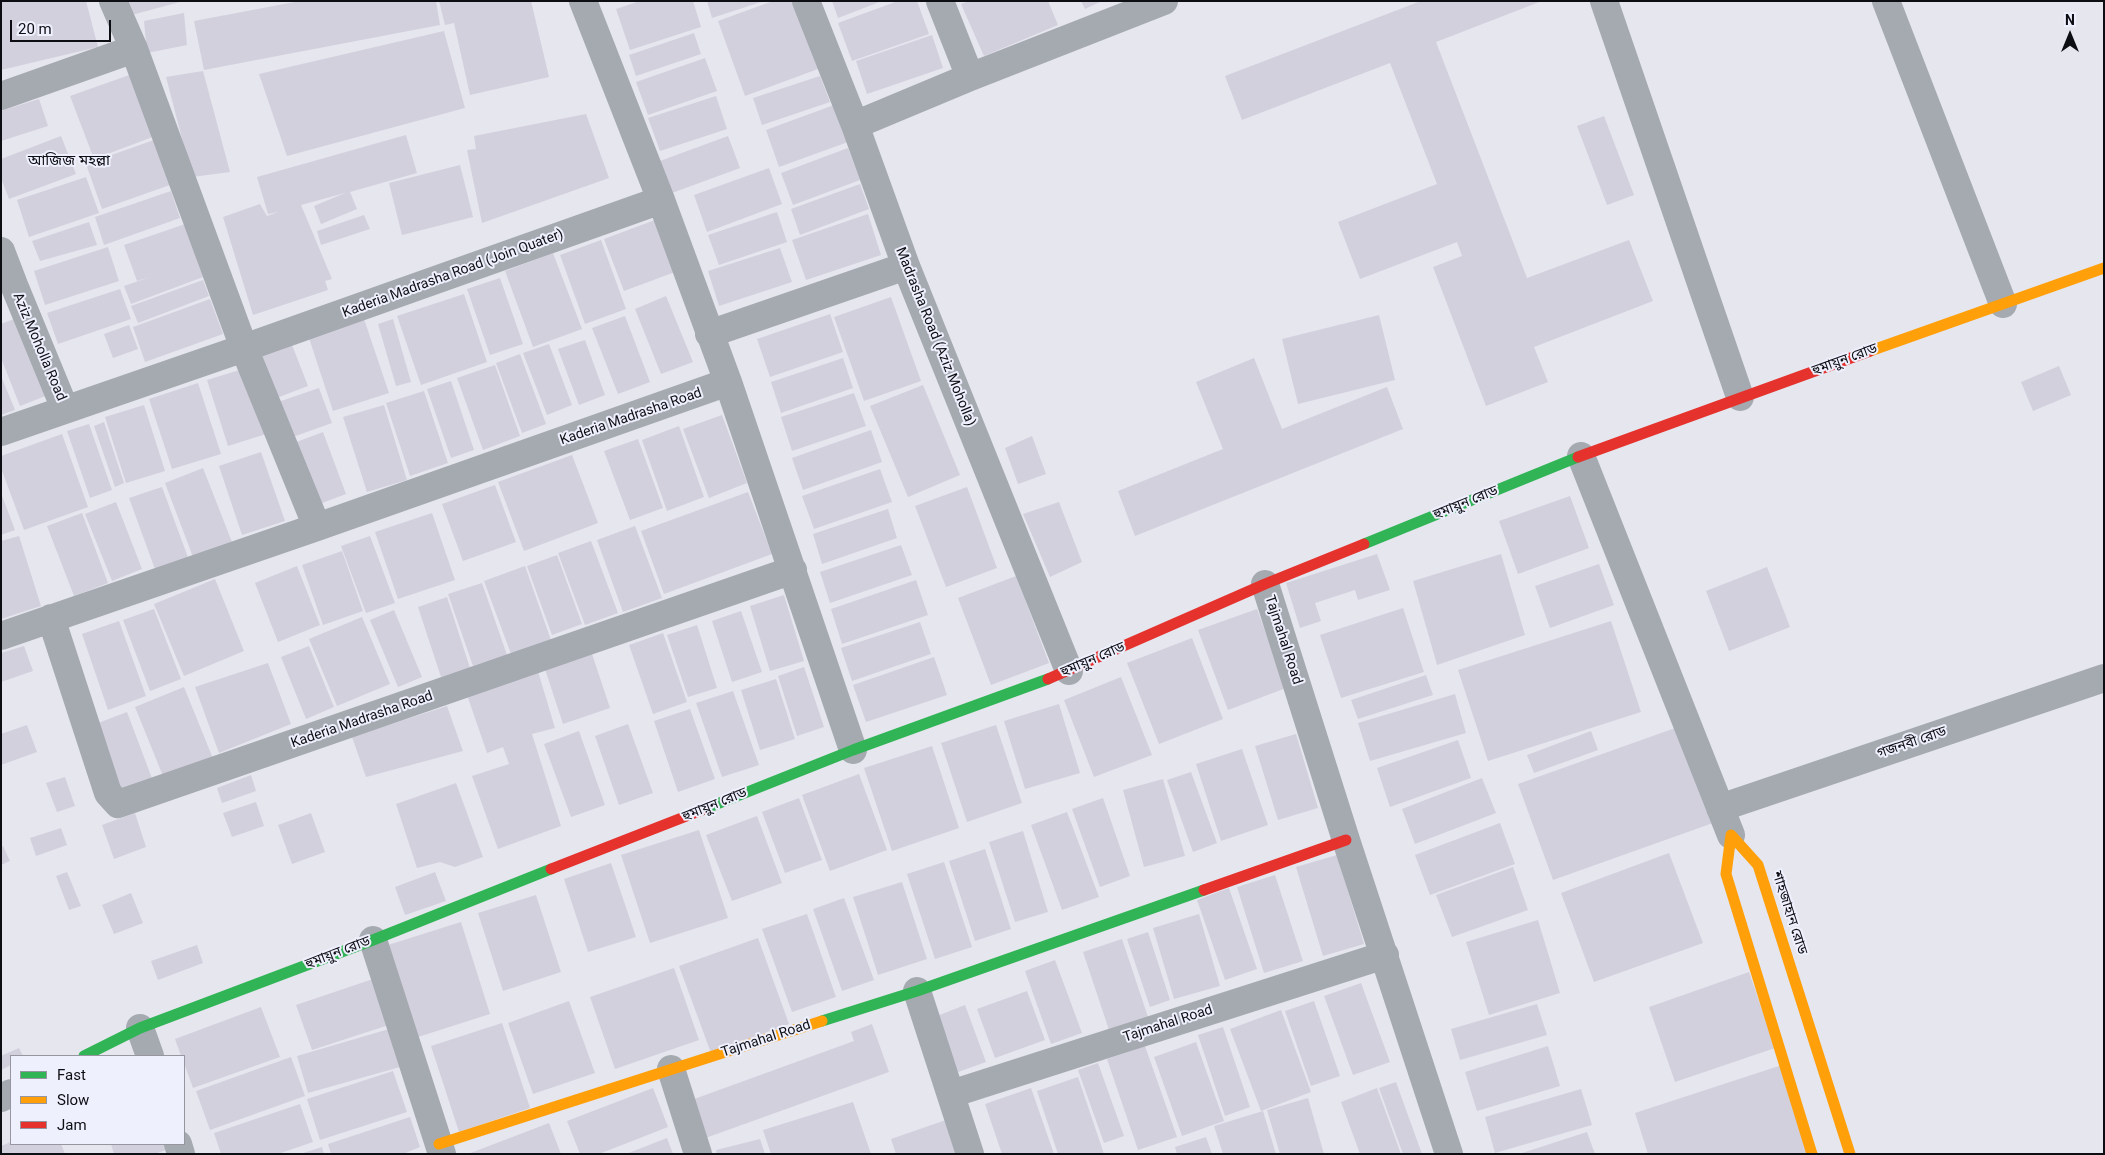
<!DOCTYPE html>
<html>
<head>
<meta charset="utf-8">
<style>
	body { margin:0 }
	#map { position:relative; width:2105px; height:1155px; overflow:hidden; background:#e5e6ee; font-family:Roboto,sans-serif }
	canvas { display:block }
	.frame { position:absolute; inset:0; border:2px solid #0d0e13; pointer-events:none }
	.legend { position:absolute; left:10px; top:1055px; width:175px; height:90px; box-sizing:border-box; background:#eff0fd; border:1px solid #95969f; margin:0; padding:6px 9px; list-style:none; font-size:15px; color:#0d0e13 }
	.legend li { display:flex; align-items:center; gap:10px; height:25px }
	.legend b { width:25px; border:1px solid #95969f }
	.north { position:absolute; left:2045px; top:10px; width:50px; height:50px; -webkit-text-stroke:4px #eff0fd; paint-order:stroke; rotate:0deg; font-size:14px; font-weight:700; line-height:20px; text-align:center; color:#0d0e13 }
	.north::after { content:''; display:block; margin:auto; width:18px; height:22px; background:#0d0e13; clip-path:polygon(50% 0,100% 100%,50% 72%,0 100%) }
	.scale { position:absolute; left:10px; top:20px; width:101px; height:22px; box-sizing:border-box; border:2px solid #0d0e13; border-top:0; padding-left:6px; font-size:15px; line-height:18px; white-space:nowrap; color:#0d0e13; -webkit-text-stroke:4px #eff0fd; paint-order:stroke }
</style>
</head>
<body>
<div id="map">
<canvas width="2105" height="1155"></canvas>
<div class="frame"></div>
<ul class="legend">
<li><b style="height:6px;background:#30b455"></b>Fast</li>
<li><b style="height:6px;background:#ff9f0a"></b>Slow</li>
<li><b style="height:6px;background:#e5322d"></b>Jam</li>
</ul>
<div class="north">N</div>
<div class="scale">20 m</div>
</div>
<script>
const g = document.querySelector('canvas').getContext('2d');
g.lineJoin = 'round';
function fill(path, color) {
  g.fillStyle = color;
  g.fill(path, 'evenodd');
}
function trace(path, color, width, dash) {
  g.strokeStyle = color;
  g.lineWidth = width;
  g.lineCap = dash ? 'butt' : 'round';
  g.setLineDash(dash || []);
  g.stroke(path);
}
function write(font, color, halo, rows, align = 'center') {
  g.font = font + ' Roboto,"Noto Sans Bengali",sans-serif';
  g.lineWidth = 4;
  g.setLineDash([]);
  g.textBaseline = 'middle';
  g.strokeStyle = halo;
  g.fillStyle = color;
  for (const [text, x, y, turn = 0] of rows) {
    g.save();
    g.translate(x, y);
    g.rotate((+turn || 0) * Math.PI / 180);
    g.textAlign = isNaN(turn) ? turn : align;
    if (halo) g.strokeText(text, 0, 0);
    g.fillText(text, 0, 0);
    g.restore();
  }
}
fill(new Path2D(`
	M1,1H86L98,47L1,70Z
	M120,1H180V2L128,16Z
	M300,1H436L440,25L204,70L194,21Z
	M439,1H531L549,77L470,95L454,23L445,25Z
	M640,1H693L701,27L630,50L616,9Z
	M707,1H761V2L712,18Z
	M773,1H794L818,69L745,96L718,21Z
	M832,1H882L838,18Z
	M898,1H917L929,34L852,61L838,23Z
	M969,1H1048L1058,25L984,56L961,4Z
	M1081,1H1102L1085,9Z
	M1421,1H1542L1436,42L1527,278L1629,240L1653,301L1534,347L1548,382L1486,406L1433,267L1462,256L1457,242L1360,279L1338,222L1437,184L1390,63L1242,120L1225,76Z
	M184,13L187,45L147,53L144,21Z
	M444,31L465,108L287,156L259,74Z
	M694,33L701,54L636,76L629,55Z
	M932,35L943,68L867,94L856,61Z
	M705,58L717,91L648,115L636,82Z
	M203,71L230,172L192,177L166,77Z
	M135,73L158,135L94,159L70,96Z
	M820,76L830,102L762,125L753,98Z
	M716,96L727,129L660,151L648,118Z
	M39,99L48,126L1,141V111Z
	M834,105L848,142L779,167L766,130Z
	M586,114L609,178L482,223L467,150L476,149L474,136Z
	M1604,116L1634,195L1607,205L1577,126Z
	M406,135L417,173L350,192L357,209L321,224L314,206L345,193L301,205L332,279L325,281L328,290L253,315L223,217L260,204L267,216L278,212L268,214L257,177Z
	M61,136L76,174L9,199L1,178V159Z
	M728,136L740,168L672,193L660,161Z
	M154,140L170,185L102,209L86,164Z
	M848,148L860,180L793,205L781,173Z
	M460,165L473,217L402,235L389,183Z
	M769,168L782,204L707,232L694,195Z
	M86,177L99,213L29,237L17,200Z
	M860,184L869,209L800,235L791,209Z
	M171,191L180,218L104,245L95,217Z
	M777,212L787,242L719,265L708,235Z
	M868,214L881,255L806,280L792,240Z
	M364,215L370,229L321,245L317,231Z
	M655,220L675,272L624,291L604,239Z
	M89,222L97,245L40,261L32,241Z
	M191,222L203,258L197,260L203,277L131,304L124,286L150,277L137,281L124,245Z
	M601,240L626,309L585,324L560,255Z
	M108,247L119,281L45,305L34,271Z
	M780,248L792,282L719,306L708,271Z
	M553,253L582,329L533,347L505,271Z
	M500,278L523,344L490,355L467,289Z
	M203,280L209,296L138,323L131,306Z
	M120,289L131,319L58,344L47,313Z
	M464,294L487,362L421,385L397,316Z
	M666,296L693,362L661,374L635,309Z
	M891,297L921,381L864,401L834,317Z
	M210,299L223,334L145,362L133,327Z
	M830,314L843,352L770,377L757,339Z
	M1379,315L1395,380L1298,404L1282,339Z
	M22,316L53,393L20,406L1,358V324Z
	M625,316L650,382L618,394L592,328Z
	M364,319L389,393L333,411L309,338Z
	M393,319L411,382L396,386L378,324Z
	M129,325L138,349L113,358L104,334Z
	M289,337L308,386L274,399L255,351Z
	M585,340L605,395L579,405L558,349Z
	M549,344L572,405L547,415L523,353Z
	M520,354L546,424L522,433L496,363Z
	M843,358L853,388L781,413L771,382Z
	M1254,358L1282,429L1387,387L1403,429L1135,536L1118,491L1223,449L1196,382Z
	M495,365L520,436L483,450L457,378Z
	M2059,366L2071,395L2033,411L2021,382Z
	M246,368L266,434L228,446L207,380Z
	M1,376L15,410L1,415Z
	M451,381L474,450L451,458L427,389Z
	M198,383L221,454L172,469L149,399Z
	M923,385L960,475L908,497L870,406Z
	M319,388L332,423L290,438L278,402Z
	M424,391L448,463L410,476L386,403Z
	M854,393L866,426L792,451L781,417Z
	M144,405L165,471L126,483L105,417Z
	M384,405L407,480L367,492L343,417Z
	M722,415L747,483L709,498L683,429Z
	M104,422L124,483L115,487L94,426Z
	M89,424L112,490L90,498L67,431Z
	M679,426L704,497L667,511L642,440Z
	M871,430L882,462L803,490L792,458Z
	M323,432L346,494L314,506L291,444Z
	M62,434L88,507L24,530L1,468V456Z
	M1032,436L1046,474L1018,484L1005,448Z
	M638,439L663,508L630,520L604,451Z
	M261,452L285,521L242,535L219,466Z
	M572,455L598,523L524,551L498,482Z
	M203,468L232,542L193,557L165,483Z
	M880,469L892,502L814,529L802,496Z
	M495,485L516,542L463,561L442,504Z
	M162,487L189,560L156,572L129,498Z
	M967,487L997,568L946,587L915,506Z
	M748,492L772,554L664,594L641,531Z
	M1,493L15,530L1,535Z
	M1570,496L1589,548L1518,574L1499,521Z
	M116,502L142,569L112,581L85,514Z
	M1059,502L1082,562L1050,577L1023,514Z
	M888,509L897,538L822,564L813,534Z
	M82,513L108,583L74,596L47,526Z
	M432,513L455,580L398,599L375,532Z
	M635,526L662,598L623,612L597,540Z
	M19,536L41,606L1,619V541Z
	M370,536L395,603L366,613L341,546Z
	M591,541L618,613L585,625L558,553Z
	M901,545L912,575L830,603L820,572Z
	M342,551L363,611L323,625L302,565Z
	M1377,554L1390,590L1358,600L1355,590L1315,603L1321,621L1300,628L1286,583Z
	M1501,554L1525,635L1437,665L1413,581Z
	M557,555L582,624L552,635L527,566Z
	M1599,564L1614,605L1550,628L1535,586Z
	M297,566L320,625L278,642L255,583Z
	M525,566L551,640L511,654L484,581Z
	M1767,567L1790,627L1729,651L1706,591Z
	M1016,576L1049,663L991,685L958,598Z
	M215,579L244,651L184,676L154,604Z
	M916,580L928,615L842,644L831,609Z
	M482,583L507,655L473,666L448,594Z
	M784,595L804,661L770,671L750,606Z
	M447,597L470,668L441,677L418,607Z
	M1403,608L1424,672L1341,698L1320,635Z
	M154,609L181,679L150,691L123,620Z
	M1257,609L1286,688L1228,710L1198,630Z
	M394,610L422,677L398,687L370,620Z
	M741,611L762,672L732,682L712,621Z
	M362,617L390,684L337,706L309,639Z
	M119,621L146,696L108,710L82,634Z
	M1611,621L1641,712L1488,761L1458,670Z
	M920,622L931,654L852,681L841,648Z
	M697,625L717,688L688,697L667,635Z
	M663,633L687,702L653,714L629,645Z
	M1192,638L1223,719L1159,744L1127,663Z
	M24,646L33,671L1,682V653Z
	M309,646L334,707L306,719L281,657Z
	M591,651L610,708L563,724L544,666Z
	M934,657L947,695L866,722L853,685Z
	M268,663L291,724L219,753L195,687Z
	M804,667L824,727L797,736L778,676Z
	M537,668L555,728L532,734L561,826L498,849L472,776L509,764L503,747L487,753L466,692Z
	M1426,675L1433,695L1358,719L1351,700Z
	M1121,677L1152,755L1094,777L1064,700Z
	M776,679L795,739L760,750L741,690Z
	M184,687L214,761L165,781L135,707Z
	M733,691L759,765L722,777L696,703Z
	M1455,694L1466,733L1370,761L1358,723Z
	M1059,704L1080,773L1025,789L1004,721Z
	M447,706L463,751L366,777L352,737Z
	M690,709L715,779L678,792L654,721Z
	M127,712L153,781L119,794L93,725Z
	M628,724L653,793L619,805L595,736Z
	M27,725L37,752L1,765V734Z
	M996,725L1022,803L967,822L941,743Z
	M1678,727L1713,823L1553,880L1518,784Z
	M579,731L605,805L571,817L544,744Z
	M1591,731L1598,750L1534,773L1527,755Z
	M1296,734L1318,808L1278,820L1255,746Z
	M1458,740L1471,778L1390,807L1377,768Z
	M932,746L959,828L892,851L864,768Z
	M1242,749L1268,825L1221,841L1196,764Z
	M1191,772L1217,843L1193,852L1167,780Z
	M859,774L887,850L830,871L802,795Z
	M251,775L256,791L222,803L217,788Z
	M65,777L75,806L57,812L46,783Z
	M1482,778L1496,813L1415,844L1402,809Z
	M1163,779L1185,856L1144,867L1123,790Z
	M456,783L483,857L455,867L440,862L417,868L396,804Z
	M799,798L822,860L785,873L762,812Z
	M1103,798L1130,876L1100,887L1072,809Z
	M256,802L264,826L232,837L223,813Z
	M1067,812L1099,897L1062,910L1031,825Z
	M135,813L146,847L114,859L102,825Z
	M311,813L325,852L292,864L278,825Z
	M757,816L782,883L732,901L706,835Z
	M1500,823L1515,864L1430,895L1415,855Z
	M61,828L67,845L36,856L30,838Z
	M699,830L728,918L650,943L621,855Z
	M1023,831L1048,912L1015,922L989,842Z
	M3,846L10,861L1,865V847Z
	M985,849L1011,929L975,941L949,861Z
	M1669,853L1703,943L1594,982L1561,893Z
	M1337,855L1364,944L1323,956L1296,867Z
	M944,862L972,947L935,959L907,874Z
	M611,863L636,937L588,952L564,879Z
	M1513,867L1528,910L1452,937L1436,895Z
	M67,872L81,906L69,910L56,876Z
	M435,872L446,901L405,915L395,887Z
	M1275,875L1303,961L1264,973L1237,887Z
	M902,882L927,959L878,975L853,897Z
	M1229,888L1257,969L1225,980L1197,900Z
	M131,893L143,923L114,934L102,905Z
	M536,895L561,972L503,991L478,913Z
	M844,898L874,980L842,991L813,909Z
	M807,914L836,997L792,1012L762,929Z
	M1199,914L1220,986L1174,999L1153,928Z
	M1538,920L1560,993L1489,1015L1466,942Z
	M461,922L490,1014L418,1037L388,945Z
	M1148,932L1170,1000L1150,1007L1127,939Z
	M758,938L789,1024L711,1053L679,966Z
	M1122,939L1148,1017L1109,1030L1083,952Z
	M197,945L203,963L158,980L151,961Z
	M1055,960L1082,1033L1051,1044L1025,971Z
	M674,968L699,1040L615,1069L590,997Z
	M1749,972L1775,1048L1675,1082L1649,1007Z
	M379,977L395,1023L312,1050L296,1005Z
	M1361,983L1390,1062L1353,1075L1324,996Z
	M1027,991L1045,1040L995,1058L977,1009Z
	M569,1001L595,1073L533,1094L508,1023Z
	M1314,1001L1340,1076L1311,1086L1285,1011Z
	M1537,1004L1547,1035L1460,1060L1451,1029Z
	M965,1005L986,1062L958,1072L937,1016Z
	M261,1007L280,1057L193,1088L184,1063V1056H181L175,1039Z
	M1281,1010L1311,1092L1261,1111L1230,1029Z
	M502,1023L530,1108L459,1132L431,1046Z
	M872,1024L889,1072L700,1140L686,1102L854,1041L851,1032Z
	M1223,1027L1250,1107L1225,1116L1198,1035Z
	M389,1029L400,1067L308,1093L297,1056Z
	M1196,1042L1224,1121L1182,1136L1154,1057Z
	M1145,1046L1177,1137L1138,1150L1107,1059Z
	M1548,1046L1560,1086L1477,1111L1465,1072Z
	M19,1048L23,1056H11V1065L1,1070V1056Z
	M291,1057L305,1096L210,1130L196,1091Z
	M1098,1063L1124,1136L1104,1143L1078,1070Z
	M1782,1065L1811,1154H1648L1635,1113Z
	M393,1071L407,1112L320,1140L307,1099Z
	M1078,1077L1104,1154H1058L1037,1091Z
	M1396,1082L1422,1154H1403L1379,1088Z
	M653,1088L668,1127L599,1154H580L567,1121Z
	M1031,1088L1054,1154H1002L985,1104Z
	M1377,1088L1401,1154H1360L1341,1102Z
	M1581,1089L1592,1125L1495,1153L1485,1117Z
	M1308,1098L1324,1154H1280L1267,1110Z
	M853,1102L871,1154H771L763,1130Z
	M300,1104L313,1142L278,1154H221L214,1133Z
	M1263,1111L1276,1154H1223L1214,1126Z
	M410,1117L420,1147L403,1154H331L328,1144Z
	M946,1120L958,1154H896L891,1139Z
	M549,1123L561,1154H468Z
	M1587,1132L1595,1154H1523L1522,1153Z
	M1206,1137L1212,1154H1177L1175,1147Z
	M667,1138L673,1154H626Z
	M760,1139L765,1154H717L716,1150Z
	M11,1142V1144H61L65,1154H2L1,1146Z
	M111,1144H174L175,1147L154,1154H114Z
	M322,1147L324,1154H303V1153Z`), '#d2d0dd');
trace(new Path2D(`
	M583,1L661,200L728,382L853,750
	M806,1L855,125L906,266L1069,671
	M940,1L970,77
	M1604,1L1740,397
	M1886,1L2003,304
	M1,96L134,49
	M855,125L970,77L1164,1
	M1,251L14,285L65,409
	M709,334L906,266
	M1,432L244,348L134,49L113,1
	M1581,456L1731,835
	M317,527L244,348L661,200
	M1265,584L1346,840L1449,1154
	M51,618L108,793L118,804L793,570
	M1,636L317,527L728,382
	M1720,808L2104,678
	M373,940L442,1154
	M917,991L970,1154
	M140,1028L150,1056
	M671,1069L698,1154
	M951,1094L1385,955
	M1,1098L11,1093
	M178,1144L181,1154`), '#a5a9b0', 28);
trace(new Path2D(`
	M1364,544L1578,457
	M702,810L853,750L1048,679
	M822,1021L917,991L1204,890
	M84,1056L140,1028L373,940L551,869`), '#30b455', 11);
trace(new Path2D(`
	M1870,351L2104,268
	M1731,835L1758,865L1850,1154
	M1731,835L1726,874L1812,1154
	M439,1144L822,1021`), '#ff9f0a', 11);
trace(new Path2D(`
	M1578,457L1870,351
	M1048,679L1265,584L1364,544
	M551,869L702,810
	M1204,890L1346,840`), '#e5322d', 11);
write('14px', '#0d0e13', '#eff0fd', [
	["Kaderia Madrasha Road (Join Quater)",453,274,-20],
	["Madrasha Road (Aziz Moholla)",935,337,68],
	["Aziz Moholla Road",39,347,67],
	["হুমায়ুন রোড",1845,360,-20],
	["Kaderia Madrasha Road",631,417,-19],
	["হুমায়ুন রোড",1466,503,-22],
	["Tajmahal Road",1283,640,72],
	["হুমায়ুন রোড",1093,660,-23],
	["Kaderia Madrasha Road",362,720,-19],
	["গজনবী রোড",1912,743,-19],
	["হুমায়ুন রোড",715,805,-22],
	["শাহজাহান রোড",1789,913,72],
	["হুমায়ুন রোড",338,953,-21],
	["Tajmahal Road",1168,1024,-18],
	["Tajmahal Road",766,1039,-18]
]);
write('15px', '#0d0e13', '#eff0fd', [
	["আজিজ মহল্লা",69,161]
]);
</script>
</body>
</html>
